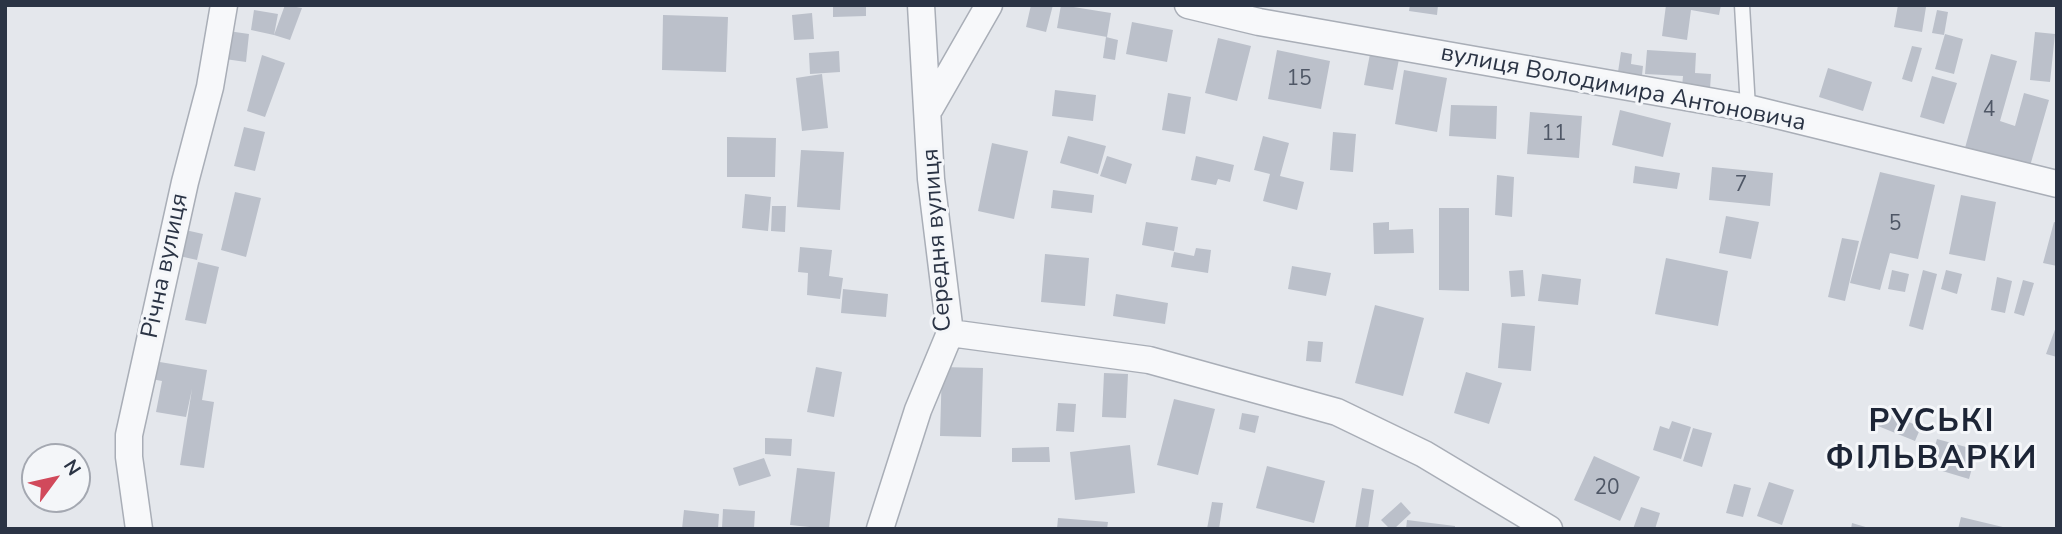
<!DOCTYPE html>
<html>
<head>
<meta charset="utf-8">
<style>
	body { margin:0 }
	#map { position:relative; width:2062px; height:534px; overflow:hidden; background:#e4e7ec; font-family:"Nunito Sans",sans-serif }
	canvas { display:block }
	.frame { position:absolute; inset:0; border:7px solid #2b3445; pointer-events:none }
	.north { position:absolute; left:21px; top:443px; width:70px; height:70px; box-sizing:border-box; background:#f4f6f9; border:2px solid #a4a8b1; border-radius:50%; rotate:57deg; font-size:19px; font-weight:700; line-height:28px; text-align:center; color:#2b3445 }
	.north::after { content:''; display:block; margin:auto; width:24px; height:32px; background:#d1495b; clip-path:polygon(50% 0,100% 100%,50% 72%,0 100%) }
</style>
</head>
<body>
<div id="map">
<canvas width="2062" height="534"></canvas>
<div class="frame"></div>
<div class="north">N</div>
</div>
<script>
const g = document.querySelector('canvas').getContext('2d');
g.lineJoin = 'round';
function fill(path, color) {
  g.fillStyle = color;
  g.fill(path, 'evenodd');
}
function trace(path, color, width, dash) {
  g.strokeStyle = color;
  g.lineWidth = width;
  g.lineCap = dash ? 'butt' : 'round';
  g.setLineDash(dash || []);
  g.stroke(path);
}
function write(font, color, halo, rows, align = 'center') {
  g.font = font + ' "Nunito Sans",sans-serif';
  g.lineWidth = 6;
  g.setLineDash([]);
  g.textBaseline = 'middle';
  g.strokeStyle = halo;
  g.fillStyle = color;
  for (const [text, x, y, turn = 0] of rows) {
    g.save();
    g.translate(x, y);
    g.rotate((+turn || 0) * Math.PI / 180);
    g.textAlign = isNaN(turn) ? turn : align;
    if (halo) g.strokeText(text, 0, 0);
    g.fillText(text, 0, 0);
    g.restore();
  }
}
fill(new Path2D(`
	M285,5L302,8L290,40L274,35Z
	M833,5H866V16L833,17Z
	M1031,5H1053L1046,32L1026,27Z
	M1061,5L1111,13L1107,37L1057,28Z
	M1410,5H1438L1437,15L1409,11Z
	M1666,5H1721L1719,15L1691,10L1687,40L1662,36Z
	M1898,5L1926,7L1922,32L1894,27Z
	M254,10L278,14L274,35L251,30Z
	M1937,10L1948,12L1944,35L1932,33Z
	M812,13L814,39L794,40L792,15Z
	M663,15L728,17L726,72L662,70Z
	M1132,22L1173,30L1167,62L1126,54Z
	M228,31L249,34L246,62L225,59Z
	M2035,32L2055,34L2050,82L2030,80Z
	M1945,34L1963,39L1954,74L1935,69Z
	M1106,37L1118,40L1115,60L1103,58Z
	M1218,38L1251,46L1237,101L1205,93Z
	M1912,46L1922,48L1912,82L1902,79Z
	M1277,50L1330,61L1321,109L1268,99Z
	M1647,50L1696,53L1695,73L1711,74L1710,89L1682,87L1683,76L1645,74Z
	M839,51L840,72L810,74L809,53Z
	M1621,52L1632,54L1631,64L1643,66L1642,75L1618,72Z
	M1370,54L1399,59L1393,90L1364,85Z
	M1991,54L2017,61L2000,121L2015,126L2024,93L2049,100L2030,166L1965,148Z
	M262,55L285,63L265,117L247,111Z
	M1828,68L1872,82L1863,111L1819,97Z
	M1404,70L1447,78L1437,132L1395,124Z
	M822,74L828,128L802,131L796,78Z
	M1932,76L1957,83L1944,124L1920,117Z
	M1055,90L1096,95L1093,121L1052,116Z
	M1168,93L1191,97L1185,134L1162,130Z
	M1451,105L1497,106L1496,139L1449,136Z
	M1620,110L1671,123L1663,157L1612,145Z
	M1530,112L1582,116L1579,158L1527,154Z
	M244,127L265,132L255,171L234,166Z
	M1333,132L1356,134L1353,172L1330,170Z
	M1068,136L1106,146L1098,174L1060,163Z
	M1263,136L1289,143L1280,176L1304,182L1297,210L1263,201L1270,174L1254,170Z
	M727,137L776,138L775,177H727Z
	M992,143L1028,151L1014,219L978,211Z
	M801,150L844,152L840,210L797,207Z
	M1107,156L1132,164L1126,184L1100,176Z
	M1196,156L1234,165L1230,182L1218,179L1216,185L1191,180Z
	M1635,166L1680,173L1677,189L1633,183Z
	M1712,167L1773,173L1770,206L1709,200Z
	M1880,172L1935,185L1918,259L1890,253L1880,290L1850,283Z
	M1497,175L1514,177L1512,217L1495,215Z
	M1053,190L1094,195L1092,213L1051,208Z
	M235,192L261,198L246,257L221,250Z
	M745,194L771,197L768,231L742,228Z
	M1961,195L1996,202L1985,261L1949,254Z
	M772,206H786L785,232L771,231Z
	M1439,208H1469V291L1439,290Z
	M1726,216L1759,222L1751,259L1719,253Z
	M1146,222L1178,227L1174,251L1142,245Z
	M1389,222V230L1413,229L1414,253L1374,254L1373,223Z
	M2054,222L2057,223V266L2043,263Z
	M181,229L203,234L197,260L175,255Z
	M1842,238L1859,241L1845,301L1828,297Z
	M800,247L832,250L829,276L843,278L840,299L807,295L808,273L798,272Z
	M1196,248L1211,250L1208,273L1171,267L1174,252L1194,256Z
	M1045,254L1089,258L1085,306L1041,302Z
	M1666,258L1728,271L1718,326L1655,314Z
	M198,262L219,267L206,324L185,320Z
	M1292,266L1331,273L1326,296L1288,289Z
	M1523,270L1525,296L1511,297L1509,271Z
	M1892,270L1909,274L1905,292L1888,289Z
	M1923,270L1937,274L1923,330L1909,326Z
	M1946,270L1962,274L1957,294L1941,289Z
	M1542,274L1581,279L1578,305L1538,301Z
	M1997,277L2012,281L2005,313L1991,310Z
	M2023,280L2034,283L2024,316L2014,313Z
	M843,289L888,294L886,317L841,313Z
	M1116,294L1168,303L1165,324L1113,316Z
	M1375,305L1424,318L1403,396L1355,383Z
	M1502,323L1535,326L1531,371L1498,368Z
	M2057,324V357L2046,354Z
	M1308,341L1323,342L1321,362L1306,361Z
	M154,361L207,370L202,400L214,402L204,468L180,465L192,389L186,417L156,412L162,381L151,379Z
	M816,367L842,372L834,417L807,412Z
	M942,367L983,368L981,437L940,436Z
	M1466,372L1502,383L1489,424L1454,413Z
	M1104,373L1128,374L1126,418L1102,417Z
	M1174,399L1215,409L1198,475L1157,465Z
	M1058,403L1076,404L1074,432L1056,431Z
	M1884,412L1921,427L1915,441L1878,426Z
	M1242,413L1259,416L1255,433L1239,429Z
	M1672,421L1691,427L1681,459L1653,450L1660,426L1669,429Z
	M1693,428L1712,433L1702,467L1683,461Z
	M765,438L792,439L791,456L765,454Z
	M1937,439L1977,450L1969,479L1929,467Z
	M1130,445L1135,493L1075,500L1070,452Z
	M1049,447L1050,462H1012V448Z
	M1594,456L1640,477L1620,521L1574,500Z
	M764,458L771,476L739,486L733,468Z
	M1267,466L1325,481L1314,523L1256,508Z
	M797,468L835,472L829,529L790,525Z
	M1769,482L1794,490L1782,525L1757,516Z
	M1734,484L1751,488L1743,517L1726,513Z
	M1362,488L1374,490L1368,529H1355Z
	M1212,502L1223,503L1219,529H1207Z
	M1401,502L1411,513L1394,529H1390L1381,520Z
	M1641,507L1660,513L1655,529H1633Z
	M723,509L755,511L754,529L722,528Z
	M684,510L719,514L718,529H682Z
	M1961,517L2007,528V529H1958Z
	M1058,518L1108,522L1107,529H1057Z
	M1407,520L1455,526V529H1406Z
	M1852,523L1869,528V529H1851Z`), '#bbc0ca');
const service = new Path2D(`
	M1742,5L1748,108`);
const minor = new Path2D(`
	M1188,5L1259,22L1748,108L2057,184
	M930,108L989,5
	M950,333L1149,360L1337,412L1424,454L1549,529
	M139,529L129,457V435L185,182L210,87L224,5
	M880,529L918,410L950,333L931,179L921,5`);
trace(service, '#a9aeb7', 17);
trace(minor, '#a9aeb7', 29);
trace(service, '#f7f8fa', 14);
trace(minor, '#f7f8fa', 26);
write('21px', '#4f5766', null, [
	["15",1299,80],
	["4",1989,111],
	["11",1554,135],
	["7",1741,186],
	["5",1895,225],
	["20",1607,489]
]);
write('24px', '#2b3445', '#f4f6f9', [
	["вулиця Володимира Антоновича",1623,89,11],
	["Середня вулиця",938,240,-94],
	["Річна вулиця",166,266,-78]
]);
g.letterSpacing = '2px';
write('bold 32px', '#1d2536', '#f4f6f9', [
	["РУСЬКІ",1932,423],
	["ФІЛЬВАРКИ",1932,460]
]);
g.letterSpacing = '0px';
</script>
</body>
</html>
